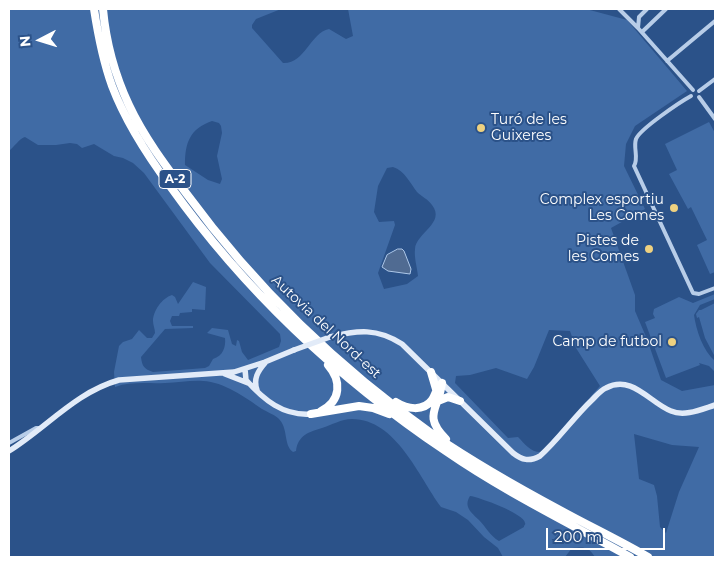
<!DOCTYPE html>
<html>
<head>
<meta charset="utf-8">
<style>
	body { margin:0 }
	#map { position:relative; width:724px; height:566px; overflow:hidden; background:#2b5289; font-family:Montserrat,sans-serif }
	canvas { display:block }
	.frame { position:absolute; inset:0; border:10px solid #fff; pointer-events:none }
	.north { position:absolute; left:15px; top:15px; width:50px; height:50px; -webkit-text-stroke:4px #2b5289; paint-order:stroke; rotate:265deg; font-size:14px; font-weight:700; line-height:20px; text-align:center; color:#fff }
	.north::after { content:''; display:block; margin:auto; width:18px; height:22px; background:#fff; clip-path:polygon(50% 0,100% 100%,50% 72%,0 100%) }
	.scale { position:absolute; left:546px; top:528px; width:119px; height:22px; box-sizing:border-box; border:2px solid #fff; border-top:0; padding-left:6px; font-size:15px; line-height:18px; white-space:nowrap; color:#fff; -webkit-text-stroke:4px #2b5289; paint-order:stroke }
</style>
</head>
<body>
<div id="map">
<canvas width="724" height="566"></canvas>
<div class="frame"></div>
<div class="north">N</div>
<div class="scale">200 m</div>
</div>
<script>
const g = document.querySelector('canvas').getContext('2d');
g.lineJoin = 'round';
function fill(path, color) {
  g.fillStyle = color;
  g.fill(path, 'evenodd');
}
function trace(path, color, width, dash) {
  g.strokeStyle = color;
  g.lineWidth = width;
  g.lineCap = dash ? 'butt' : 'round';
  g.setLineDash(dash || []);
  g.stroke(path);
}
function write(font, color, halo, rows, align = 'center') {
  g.font = font + ' Montserrat,sans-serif';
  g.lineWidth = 4;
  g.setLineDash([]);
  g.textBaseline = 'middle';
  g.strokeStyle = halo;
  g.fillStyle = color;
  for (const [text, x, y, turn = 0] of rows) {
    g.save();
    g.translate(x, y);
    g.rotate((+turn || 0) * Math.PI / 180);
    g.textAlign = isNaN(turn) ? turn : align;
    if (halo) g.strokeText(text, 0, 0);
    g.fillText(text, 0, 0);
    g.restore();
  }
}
fill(new Path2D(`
	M9,9H281L256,19L252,25V28L283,63C305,64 310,33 329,29L346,39L353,36L348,9H586L627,20L687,91L635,126L626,144L624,166L645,209L611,228L635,295V311L647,339L661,380L682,391L715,385V557H595C588,546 584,547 572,548L565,557H503L498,548L484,537L468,520L456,512L441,507C419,477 396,419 352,419C341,419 332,425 322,428C309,432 298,435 296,451L293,452C283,445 289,428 278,418C273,414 267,412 262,409C245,397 224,382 203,381C191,380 178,383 165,383C148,384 132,381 115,387L114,372L119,346L123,342L132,339L139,330L147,338H152L155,333C155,329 153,325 153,321C153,311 162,298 172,295L175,297L178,304L193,282L206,287L205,310L192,309V312L180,313L179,316H172L170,321L172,326H193V328L165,329L141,357C142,366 144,369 153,372L205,368L209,366L213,359C223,356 226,347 225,338L207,333L212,328L228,330L232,344L236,346L237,340L239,341L242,352L248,360L279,347L281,341L280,334L210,263L144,173L133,163L123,158L114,156L94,144L82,148L77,144L70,143L56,145H38L25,137C20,138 14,147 9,151ZM212,121L219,123L221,126L222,133L217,156L222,179L220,184L208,180L185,165C185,142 190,129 212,121ZM393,167C405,171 410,183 417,192C422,197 428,199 432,205C446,223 416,233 415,249C414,257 417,267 418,276L407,284L384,289L378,273L395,225L394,221L379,222L374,212L378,186L387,168ZM549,330L570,331L576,348L600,386L542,452C531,453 525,444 518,437L508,438L455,383L456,376L470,375L496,368L527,379L534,367ZM634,434L672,445L699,447L679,492L666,533L660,527L657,496L654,485L639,479ZM470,496C479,497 525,514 525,523C526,524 524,525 524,527L499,541C490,536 486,527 479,520C472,513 463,507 470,496Z
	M709,122L715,133V272L710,274L697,245L707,240L691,207L688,209L669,174L677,170L665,144Z
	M715,294V299L700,305L694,315C696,330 703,351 715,361V372L709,366L699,363L700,365L666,378L645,322L655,318L653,314L654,309L679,297L693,303Z
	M715,303V357L705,338L699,317L697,318L696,314L699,310H701Z`), '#406ba5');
const water = new Path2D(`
	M398,249H402L404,251L411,269L410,274L388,271L382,267L387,255Z`);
fill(water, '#506b92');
trace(water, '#adc7e8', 1);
trace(new Path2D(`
	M619,9L638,28L693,90
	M638,28L639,17L647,9
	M642,32L666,9
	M667,61L715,21
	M699,91L715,79
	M691,96C680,102 640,129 636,139C633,148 639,158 634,166L693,293L699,294L715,288
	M699,97L715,119
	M9,443L36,428H40`), '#b8cde8', 4);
trace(new Path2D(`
	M330,337C358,330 377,328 402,344L513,453C522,460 529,462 540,456C559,439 573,418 592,400C596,396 601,390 606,388C632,374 650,403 671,411C685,417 702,409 715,405
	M245,369L246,380C264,400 283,416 311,414
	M225,374L248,383
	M257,390C253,379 258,371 265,363
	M9,451C46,428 76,392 119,380L234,372L265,362L294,350`), '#e2ebf8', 5.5);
trace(new Path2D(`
	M94,9C98,35 103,61 112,86C126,123 147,155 170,186C245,291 340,380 447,452C505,492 569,523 630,557
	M103,9C106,42 115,75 129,105C144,137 165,165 186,193C255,287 340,369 435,436C475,463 517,487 560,510C589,526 619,540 648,557
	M431,372L436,389
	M442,383C439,409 422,415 446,439
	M438,401L448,397L460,401
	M396,402C407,409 423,412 432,400C436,394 436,388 442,383
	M321,411C341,401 342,381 328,365
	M311,414L359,406L373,408L389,414`), '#fff', 8);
trace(new Path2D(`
	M294,350L330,337`), '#e2ebf8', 5.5);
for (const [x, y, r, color] of [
	[481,128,5,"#eed180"],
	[674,208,5,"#eed180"],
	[649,249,5,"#eed180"],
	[672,342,5,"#eed180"]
]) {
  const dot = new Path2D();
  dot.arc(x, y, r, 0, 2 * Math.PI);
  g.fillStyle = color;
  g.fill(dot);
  trace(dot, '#2b5289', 2);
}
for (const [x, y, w] of [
	[175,179,32]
]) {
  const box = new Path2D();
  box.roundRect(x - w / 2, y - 9.5, w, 19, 4);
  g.fillStyle = '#2b5289';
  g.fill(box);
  trace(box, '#fff', 1);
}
write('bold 12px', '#fff', null, [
	["A-2",175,179]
]);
write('14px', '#fff', '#2b5289', [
	["Turó de les",491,120,"left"],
	["Guixeres",491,136,"left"],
	["Complex esportiu",664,200],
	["Les Comes",664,216],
	["Pistes de",639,241],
	["les Comes",639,257],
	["Camp de futbol",662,342]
], 'right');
write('14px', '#fff', '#2b5289', [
	["Autovia del Nord-est",326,327,43]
]);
</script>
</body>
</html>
